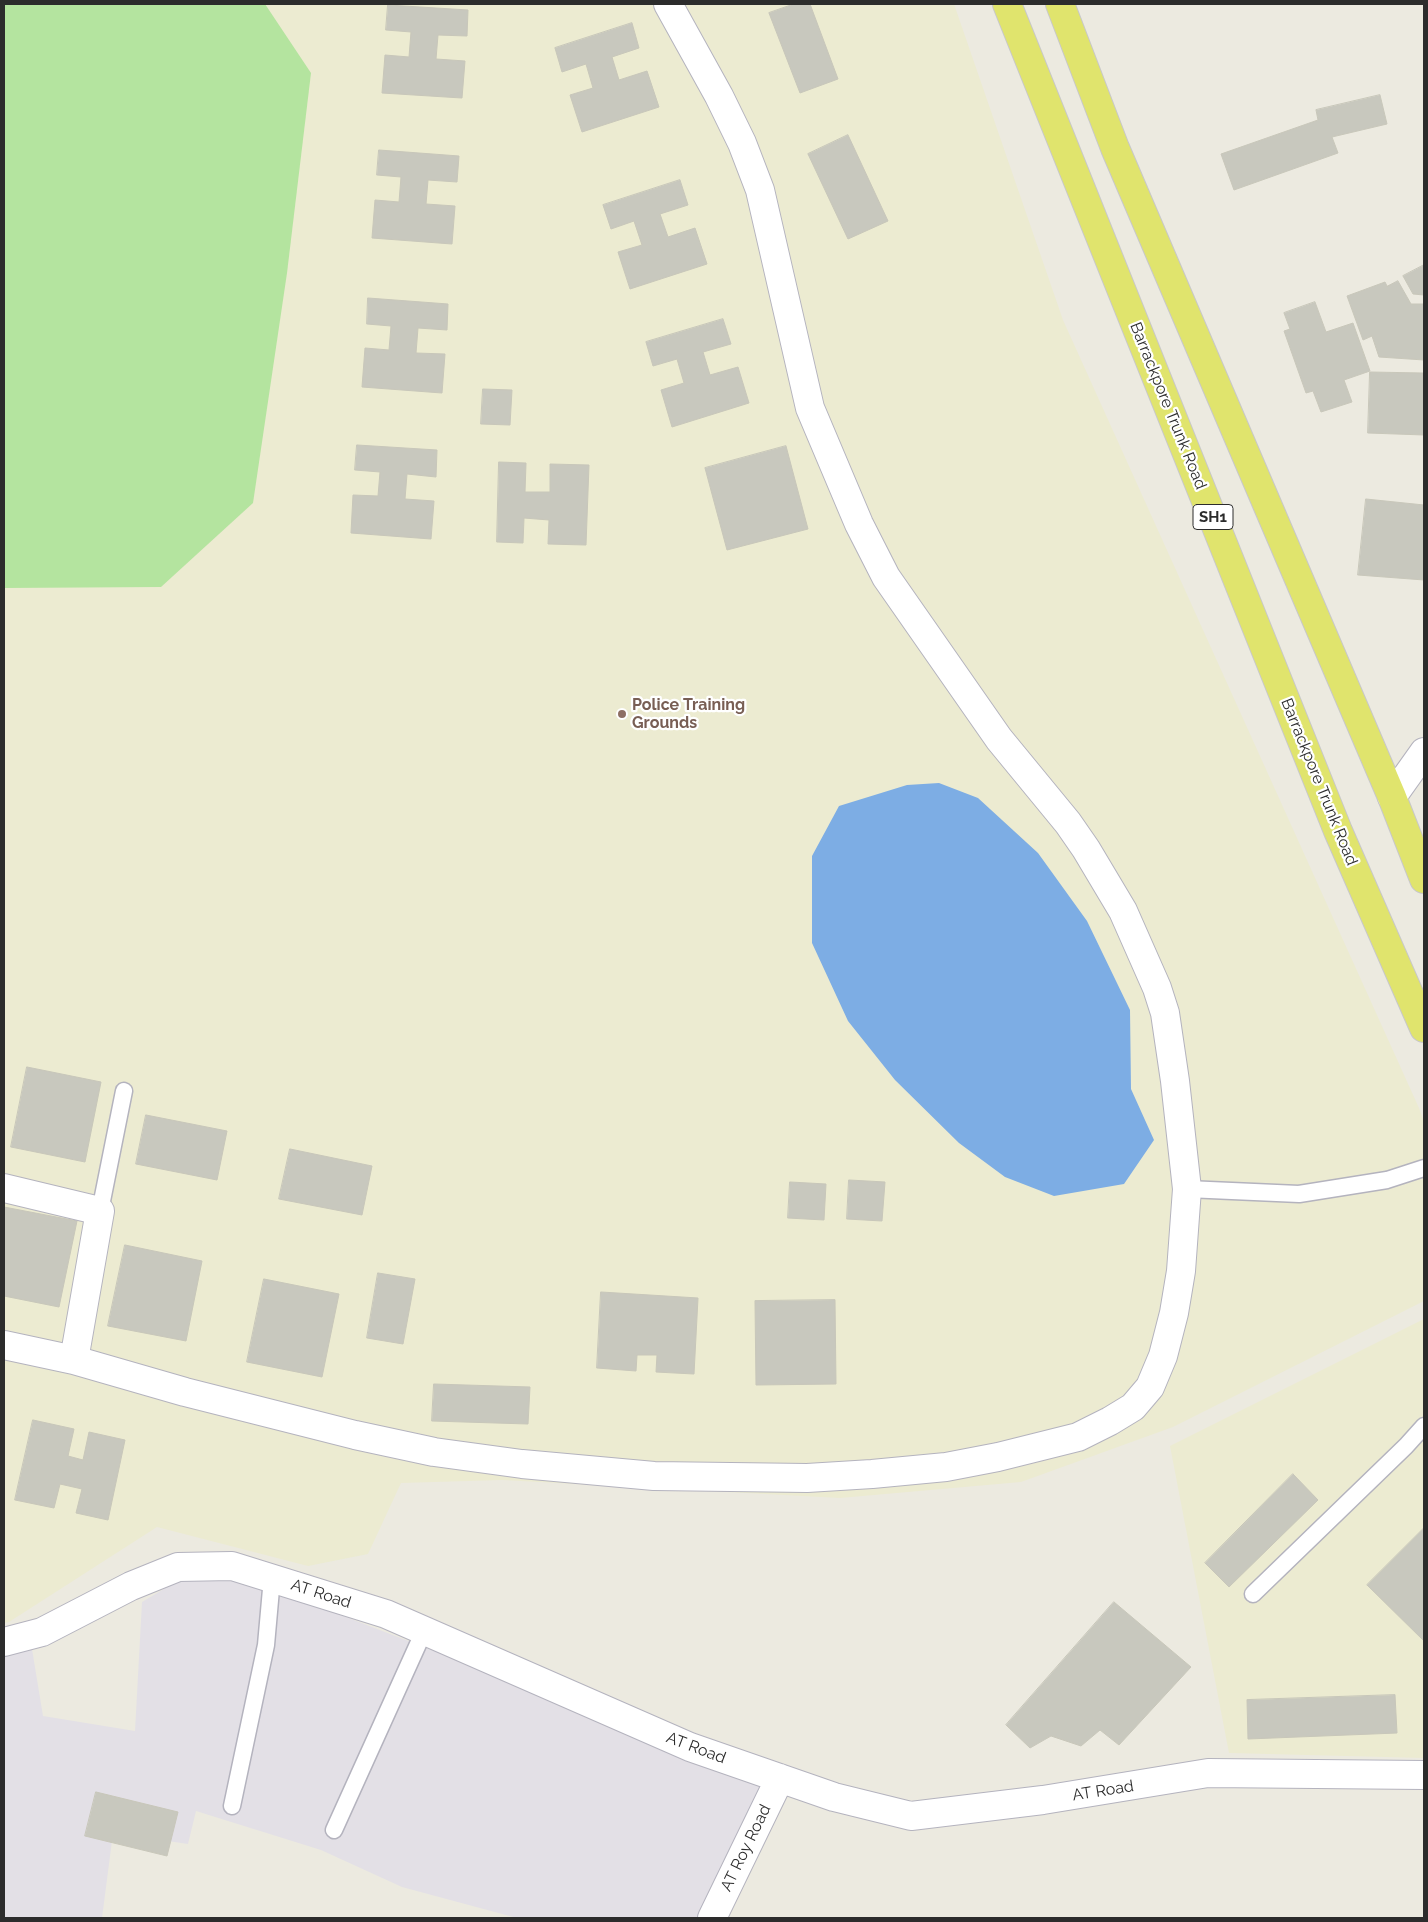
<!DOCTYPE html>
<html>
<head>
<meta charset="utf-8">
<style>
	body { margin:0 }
	#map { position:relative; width:1428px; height:1922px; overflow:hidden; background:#eceae0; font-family:Raleway,sans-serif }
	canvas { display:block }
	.frame { position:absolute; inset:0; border:5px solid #2c2c2c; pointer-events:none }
</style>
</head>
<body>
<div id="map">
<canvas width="1428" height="1922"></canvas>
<div class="frame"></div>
</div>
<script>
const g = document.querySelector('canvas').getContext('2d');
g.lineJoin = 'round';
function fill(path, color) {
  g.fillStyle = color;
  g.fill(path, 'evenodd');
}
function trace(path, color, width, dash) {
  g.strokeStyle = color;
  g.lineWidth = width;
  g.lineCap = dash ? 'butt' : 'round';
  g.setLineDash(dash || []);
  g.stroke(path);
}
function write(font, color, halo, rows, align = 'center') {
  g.font = font + ' Raleway,sans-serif';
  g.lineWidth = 4.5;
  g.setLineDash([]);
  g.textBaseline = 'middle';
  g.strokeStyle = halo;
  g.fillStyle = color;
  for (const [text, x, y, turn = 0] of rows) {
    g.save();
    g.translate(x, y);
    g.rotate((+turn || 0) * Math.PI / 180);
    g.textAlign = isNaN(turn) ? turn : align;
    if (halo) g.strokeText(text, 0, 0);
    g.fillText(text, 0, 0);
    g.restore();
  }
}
fill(new Path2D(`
	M230,1577L289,1595L766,1779L702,1918H517L402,1887L321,1850L196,1811L188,1844L113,1833L102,1918H4V1648L31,1643L43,1716L135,1731L142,1602L179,1580Z`), '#e3e0e6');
fill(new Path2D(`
	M4,4H954L1063,320L1419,1108L1424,1122V1301L1173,1427L1021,1482L840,1498L502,1480L401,1483L368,1554L308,1566L157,1527L9,1622L4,1623Z
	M1424,1319V1758L1229,1753L1170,1446Z`), '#ecebd1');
fill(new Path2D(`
	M4,4H265L311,73L287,273L253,503L161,587L4,588Z`), '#b4e49f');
fill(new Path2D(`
	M939,783L978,798L1038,853L1087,921L1130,1010L1131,1089L1154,1140L1124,1184L1054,1196L1005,1177L959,1143L895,1080L848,1021L812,943V856L839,806L907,785Z`), '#7dade4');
const building = new Path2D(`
	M794,4H810L838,79L800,93L769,13Z
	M388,5L468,10L467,36L438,35L436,59L465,61L462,98L382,93L385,55L409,57L411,32L386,30Z
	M632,23L639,48L612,57L619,80L647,71L659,107L582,132L570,95L593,88L586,64L562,72L555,48Z
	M1380,95L1387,124L1332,137L1338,153L1234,190L1221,154L1318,120L1316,110Z
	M848,135L888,221L848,239L808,154Z
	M379,150L459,156L457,182L428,180L426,204L455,206L452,244L372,238L375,200L399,202L401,177L377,175Z
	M680,180L688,205L660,214L668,237L695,228L707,264L630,289L618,252L642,245L634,221L611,229L603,205Z
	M1424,265V295L1413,294L1403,276Z
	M1398,281L1411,304H1424V360L1379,357L1372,336L1363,340L1347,296L1385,282L1387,286Z
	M368,298L448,304L447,330L418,328L416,353L445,354L442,393L362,387L365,348L389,350L391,326L367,324Z
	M1315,302L1326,332L1353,323L1370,371L1344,380L1352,402L1321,412L1313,391L1306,393L1284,331L1290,329L1284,313Z
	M723,319L731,344L703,352L710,375L738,367L749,403L672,427L661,390L684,383L677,359L653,366L646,342Z
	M1370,372L1423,373L1424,435L1368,433Z
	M483,389L512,390L510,425L481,424Z
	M357,445L437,450L436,477L407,474L405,499L434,501L431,539L351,533L353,495L378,496L380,472L355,470Z
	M786,446L808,529L727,550L705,468Z
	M499,462L526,463L525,492H550V464L589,465L586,545L548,544L549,520L524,518L523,543L497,542Z
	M1366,499L1424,505V580L1358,575Z
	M27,1067L101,1082L85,1162L11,1147Z
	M146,1115L227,1131L217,1180L136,1164Z
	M290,1149L372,1166L362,1215L279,1199Z
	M849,1180L885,1182L882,1221L847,1219Z
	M790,1182L826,1184L824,1220L788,1218Z
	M4,1207L77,1221L59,1307L4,1296Z
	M125,1245L202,1261L186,1341L108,1326Z
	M378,1273L415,1279L403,1344L367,1338Z
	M264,1279L339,1294L322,1377L247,1362Z
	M601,1292L698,1298L694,1374L656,1372L657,1355H637L636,1371L597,1368Z
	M835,1300L836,1384L756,1385L755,1301Z
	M434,1384L530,1387L528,1424L432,1421Z
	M33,1420L74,1429L68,1456L83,1460L89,1432L125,1440L108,1520L76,1513L82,1489L60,1484L54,1508L15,1500Z
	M1293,1474L1318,1500L1229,1587L1205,1563Z
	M1424,1528V1641L1367,1585Z
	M1114,1602L1191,1667L1119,1745L1100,1730L1081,1746L1051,1736L1030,1748L1006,1725Z
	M1395,1695L1397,1733L1248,1739L1247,1700Z
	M96,1792L178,1812L167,1856L85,1836Z`);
fill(building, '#c8c8be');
trace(building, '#c8c7ba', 1);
const service = new Path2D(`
	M1187,1189L1299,1194L1387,1180L1424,1168
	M100,1211L124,1091
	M1253,1594L1406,1446L1424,1426
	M232,1806L266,1645L272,1578
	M334,1830L424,1631`);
const minor = new Path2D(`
	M1392,797L1424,752
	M4,1188L100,1211L74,1360
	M4,1345L74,1360L185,1392L355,1435L434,1452L522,1464L654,1476L807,1478L872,1474L946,1467L998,1457L1078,1437L1110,1421L1133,1407L1150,1387L1163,1356L1174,1313L1181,1271L1187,1189L1175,1081L1165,1013L1157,988L1123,911L1086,849L1068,823L999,739L886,577L859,524L810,408L760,190L742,143L719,96L668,4
	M4,1642L42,1632L131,1586L178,1567L232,1566L386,1614L690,1747L834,1797L911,1816L1043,1800L1208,1773L1424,1775
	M712,1918L780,1778`);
const primary = new Path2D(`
	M1007,4L1338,831L1424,1028
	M1060,4L1115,148L1392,797L1424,879`);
trace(service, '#b4b3be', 19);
trace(minor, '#b4b3be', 30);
trace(primary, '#c8c8c8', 30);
trace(service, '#fff', 16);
trace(minor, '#fff', 28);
trace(primary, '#e0e46d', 28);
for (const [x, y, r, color] of [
	[622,714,5,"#8d6e63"]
]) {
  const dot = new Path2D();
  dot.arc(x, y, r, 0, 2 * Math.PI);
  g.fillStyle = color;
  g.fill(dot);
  trace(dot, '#fff', 2);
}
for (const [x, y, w] of [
	[1213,517,40]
]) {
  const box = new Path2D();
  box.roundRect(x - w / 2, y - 12.5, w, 25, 4);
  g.fillStyle = '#fff';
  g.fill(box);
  trace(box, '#2c2c2c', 1);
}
write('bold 15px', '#2c2c2c', null, [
	["SH1",1213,517]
]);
write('16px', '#2c2c2c', '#fff', [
	["Barrackpore Trunk Road",1168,406,68],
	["Barrackpore Trunk Road",1319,782,68],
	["AT Road",321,1594,18],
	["AT Road",696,1748,21],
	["AT Road",1103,1791,-9],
	["AT Roy Road",746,1848,-64]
]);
write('bold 16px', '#785e54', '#fff', [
	["Police Training",632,705],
	["Grounds",632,723]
], 'left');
</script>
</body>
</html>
